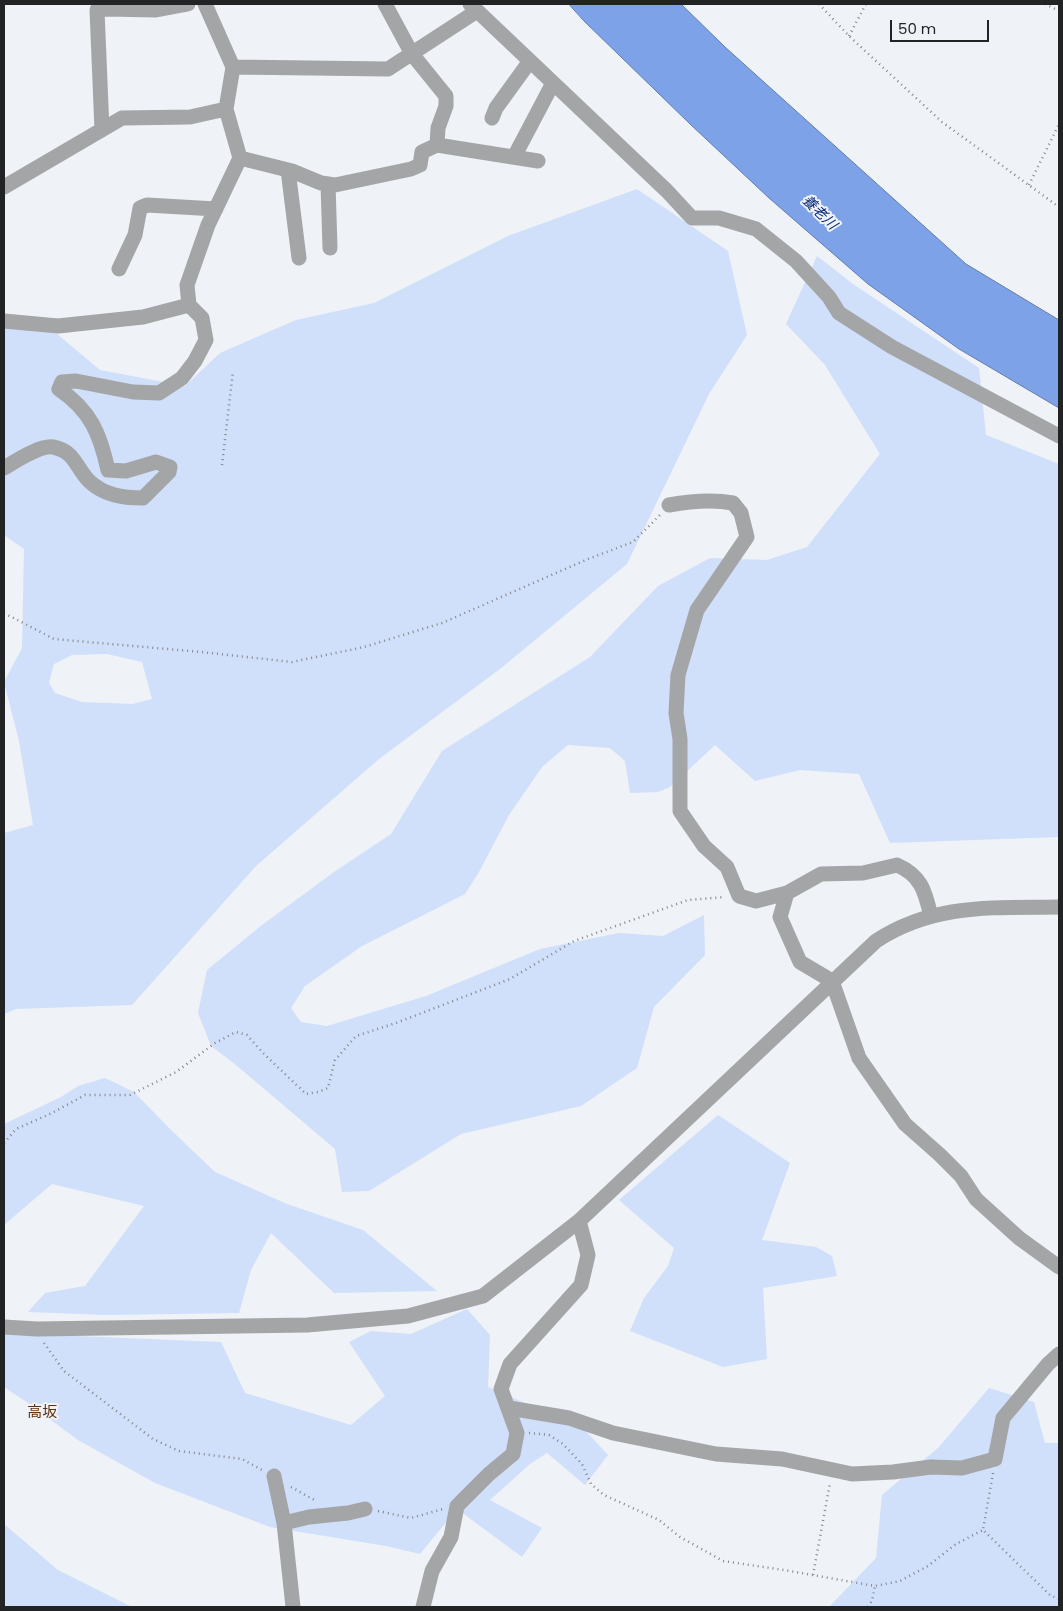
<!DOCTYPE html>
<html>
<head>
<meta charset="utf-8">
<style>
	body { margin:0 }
	#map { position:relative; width:1063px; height:1611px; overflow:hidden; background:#eff2f7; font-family:Poppins,sans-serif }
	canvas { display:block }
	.frame { position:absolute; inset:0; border:5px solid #222325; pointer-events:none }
	.scale { position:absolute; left:890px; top:20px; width:99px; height:22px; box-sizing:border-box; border:2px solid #222325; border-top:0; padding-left:6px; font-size:15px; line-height:18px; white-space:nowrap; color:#222325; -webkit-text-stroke:4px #eff2f7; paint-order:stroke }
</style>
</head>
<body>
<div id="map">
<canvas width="1063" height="1611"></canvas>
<div class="frame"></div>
<div class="scale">50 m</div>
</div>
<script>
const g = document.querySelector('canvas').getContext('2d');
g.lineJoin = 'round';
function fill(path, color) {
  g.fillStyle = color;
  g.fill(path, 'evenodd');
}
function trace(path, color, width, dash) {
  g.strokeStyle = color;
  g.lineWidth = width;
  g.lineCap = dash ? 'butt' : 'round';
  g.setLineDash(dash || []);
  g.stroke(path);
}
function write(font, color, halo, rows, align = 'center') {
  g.font = font + ' Poppins,"Noto Sans JP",sans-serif';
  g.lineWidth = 4;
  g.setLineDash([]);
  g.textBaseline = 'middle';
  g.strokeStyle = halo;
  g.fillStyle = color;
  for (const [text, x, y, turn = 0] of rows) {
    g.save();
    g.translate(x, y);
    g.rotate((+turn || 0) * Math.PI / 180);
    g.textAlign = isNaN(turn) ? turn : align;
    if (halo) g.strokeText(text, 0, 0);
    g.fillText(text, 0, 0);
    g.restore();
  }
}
fill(new Path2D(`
	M637,189L728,251L747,335L709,394L627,564L500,669L379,759L256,866L132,1005L16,1009L4,1014V833L33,825L19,741L4,682L22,648L24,549L4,535V321L57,334L100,370L185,386L220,353L296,320L374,303L508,236ZM107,654L142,662L152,699L133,704L82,702L55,693L49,683L54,664L72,655Z
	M817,256L853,284L979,368L986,435L1059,464V837L890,843L859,774L800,770L755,781L715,745L670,787L658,792L630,793L625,761L610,748L568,745L542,767L509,815L479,872L465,894L362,946L305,986L291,1008L301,1022L327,1026L426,996L540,949L619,933L663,936L704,915L705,955L654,1007L637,1068L581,1106L461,1134L369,1191L342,1192L335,1149L236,1065L211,1046L198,1013L207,970L262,925L334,872L391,834L442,751L590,657L658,586L710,558L767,560L807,547L880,454L825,365L786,324Z
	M105,1078L134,1092L171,1130L215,1172L287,1204L363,1230L437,1291L334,1293L271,1233L251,1270L239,1313L106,1315L28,1312L45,1293L85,1286L144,1206L52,1184L4,1225V1124L61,1097L78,1086Z
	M718,1115L790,1163L762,1240L816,1247L832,1256L837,1276L763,1288L767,1359L723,1367L630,1331L644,1298L668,1266L674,1248L619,1200Z
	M467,1309L490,1335L488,1387L583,1428L608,1455L585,1485L547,1453L530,1464L490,1500L542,1528L522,1557L457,1509L420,1554L386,1546L270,1527L155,1483L78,1440L28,1403L4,1387V1333L221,1342L245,1393L351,1425L385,1396L349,1342L371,1331L411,1334Z
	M989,1388L1034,1402L1045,1443H1059V1607H829L876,1558L882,1495L939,1447Z
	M4,1524L58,1570L132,1607H4Z`), '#d0dffa');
const water = new Path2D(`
	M569,4H681L725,47L966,264L1059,320V408L959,349L868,284L769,198L690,124L584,21Z`);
fill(water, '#7ea2e7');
trace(water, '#627cad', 1);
trace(new Path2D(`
	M819,4L849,36L942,122L1059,207
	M1045,4L1059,11
	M849,36L866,4
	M1029,185L1059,124
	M222,465L233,371
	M4,613L54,639L201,652L292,662L364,647L442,623L588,559L633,542L660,515
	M4,1143L16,1129L52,1113L85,1095H130L176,1072L215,1043L236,1032L247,1035L263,1053L306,1094L318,1092L328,1088L335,1060L356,1036L396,1023L510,979L574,941L688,900L725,897
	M44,1343L64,1371L153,1439L179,1451L242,1459L262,1470
	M529,1433L549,1435L563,1444L582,1464L591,1484L604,1495L659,1520L680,1537L723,1561L784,1570L875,1586L900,1581L928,1566L956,1544L983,1530
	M993,1473L983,1530L1050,1595L1059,1599
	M291,1487L316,1501
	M378,1511L411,1518L443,1509
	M813,1575L830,1483
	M868,1607L872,1601L875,1586`), '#848689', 2.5, [1, 4]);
trace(new Path2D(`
	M470,4L667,191L692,218H719L756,229L796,261L829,297L839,313L892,347L1059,436
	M233,67L388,69L477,11
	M492,118L496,108L530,61
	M102,130L97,10L106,9L156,10L188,4
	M437,145L538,161
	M514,157L553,83
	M240,158L292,171L321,183L335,185L411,169L420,165L422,152L437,145L438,128L446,106V96L412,54L385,4
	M288,170L299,258
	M328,184L330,248
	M4,187L122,118L190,117L226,109
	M119,269L135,235L140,208L147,205L216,209
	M4,321L58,326L143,317L189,305
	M4,468C16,461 40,445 53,447C75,451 76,468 89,481C104,495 122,498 143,498L169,472L170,467L156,462L126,471L108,470C100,434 91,411 59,389L62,382L76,381L133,392L159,393L182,378L195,361L206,340L202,318L189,305L187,285L208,225L240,158L226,109L233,67L205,4
	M669,505C691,501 711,499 733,503L741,513L747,537L697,610L678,675L676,713L680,739V811L704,846L727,867L739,896L756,901L787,893L821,874L863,873L897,865C922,876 925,892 931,916
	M787,893L780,917L800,962L832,981L859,1058L905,1124L940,1155L961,1176L976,1199L1019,1238L1059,1267
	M4,1327L37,1329L307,1325L408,1316L483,1296L579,1221L876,941C934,903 993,908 1059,907
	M509,1408L569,1418L613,1433L716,1454L782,1459L852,1474L893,1472L931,1467L962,1468L995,1459L1003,1418L1048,1364L1059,1354
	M274,1476L284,1523L293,1607
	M284,1523L309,1517L348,1513L365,1509
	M423,1607L432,1571L451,1537L457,1506L489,1474L513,1454L517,1433L501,1389L510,1364L581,1285L588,1255L579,1221`), '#a4a5a7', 15);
write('italic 14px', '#072b78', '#eff2f7', [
	["養老川",819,213,44]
]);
write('15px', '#5f320f', '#eff2f7', [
	["高坂",42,1413]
]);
</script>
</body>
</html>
